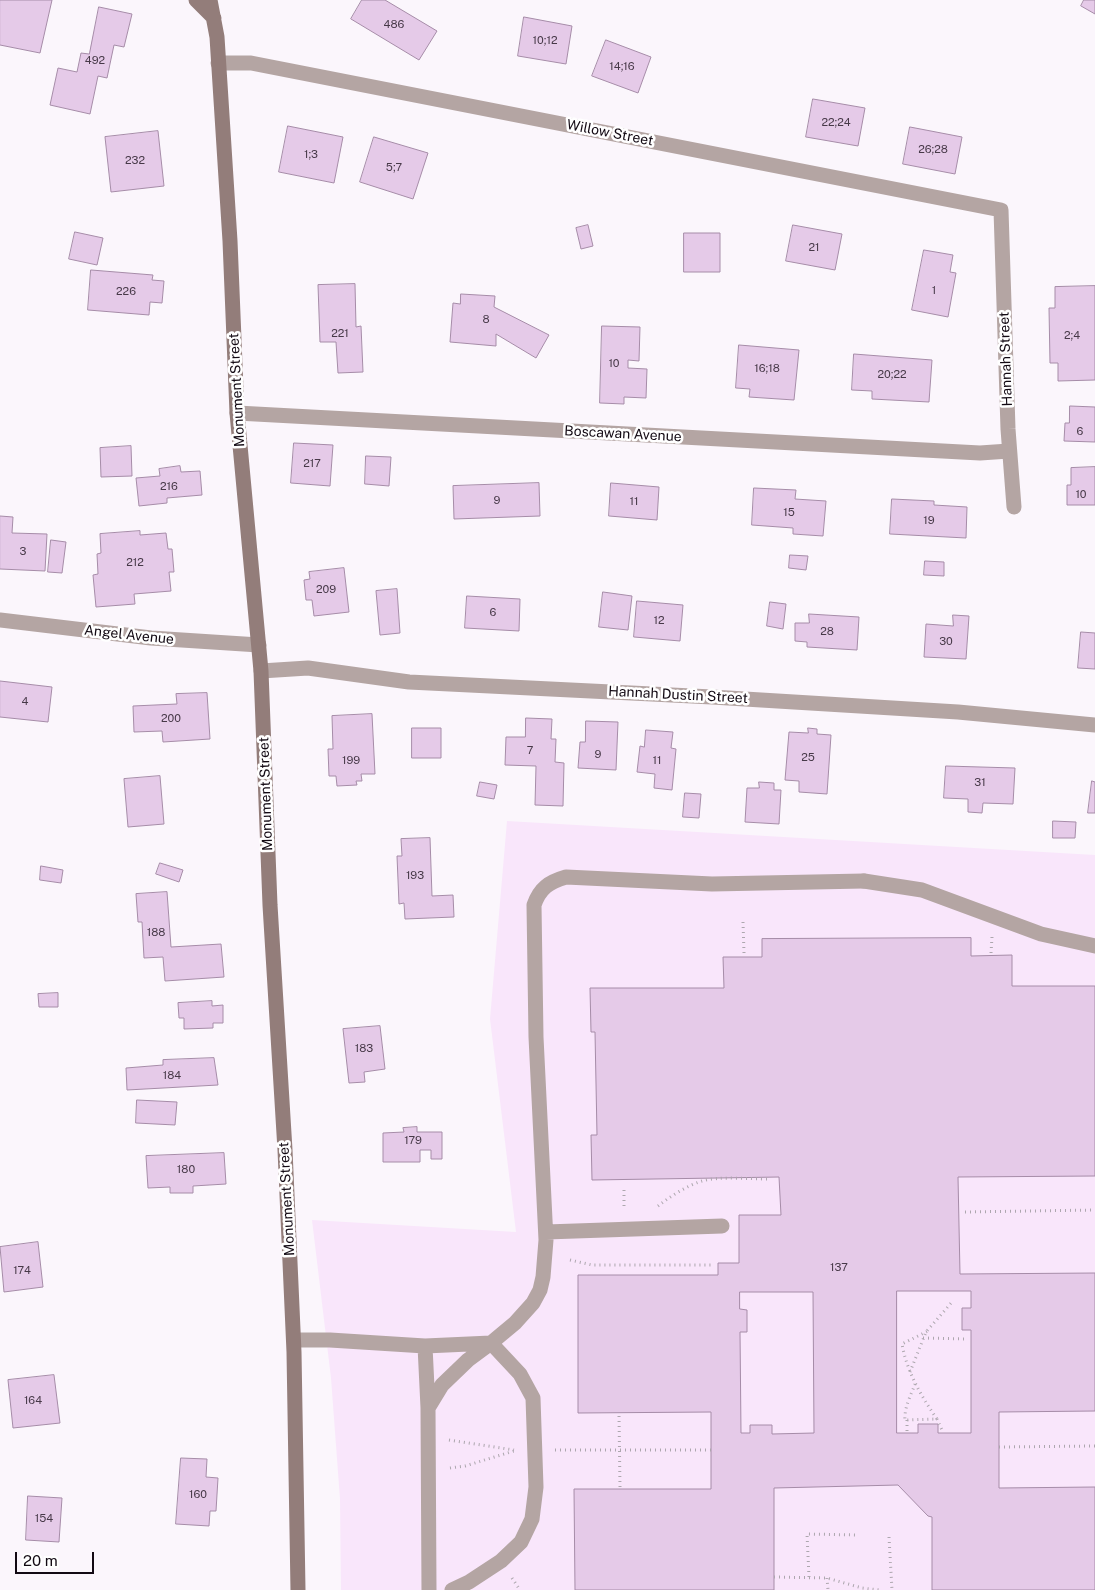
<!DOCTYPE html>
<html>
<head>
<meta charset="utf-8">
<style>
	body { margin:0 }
	#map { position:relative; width:1095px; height:1590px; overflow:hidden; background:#fbf6fc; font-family:"Public Sans",sans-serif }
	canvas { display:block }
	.scale { position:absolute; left:15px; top:1552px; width:79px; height:22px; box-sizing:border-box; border:2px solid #120913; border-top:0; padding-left:6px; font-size:15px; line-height:18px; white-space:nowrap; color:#120913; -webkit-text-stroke:4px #fff; paint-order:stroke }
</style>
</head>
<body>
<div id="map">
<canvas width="1095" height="1590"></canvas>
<div class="scale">20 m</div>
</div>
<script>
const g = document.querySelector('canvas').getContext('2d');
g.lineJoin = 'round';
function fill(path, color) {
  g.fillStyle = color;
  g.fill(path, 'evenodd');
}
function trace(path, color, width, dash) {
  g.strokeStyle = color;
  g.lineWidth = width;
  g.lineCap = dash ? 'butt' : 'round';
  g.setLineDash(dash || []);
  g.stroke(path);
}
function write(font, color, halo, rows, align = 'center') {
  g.font = font + ' "Public Sans",sans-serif';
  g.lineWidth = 5;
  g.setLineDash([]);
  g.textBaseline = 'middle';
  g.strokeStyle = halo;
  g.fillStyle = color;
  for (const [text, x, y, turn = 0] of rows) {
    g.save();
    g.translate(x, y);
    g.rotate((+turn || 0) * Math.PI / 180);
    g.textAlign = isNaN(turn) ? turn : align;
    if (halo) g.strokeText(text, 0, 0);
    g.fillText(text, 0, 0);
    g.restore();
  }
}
fill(new Path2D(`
	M507,821L1095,855V1590H341L340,1499L331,1378L312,1220L516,1232L490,1019Z`), '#f9e6fb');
const building = new Path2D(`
	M0,0H52L40,53L0,45Z
	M362,0H385L437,31L419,60L351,19Z
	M1084,0H1095V14L1081,6Z
	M99,7L132,14L124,47L114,45L107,78L98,76L90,114L50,105L58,68L77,72L81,53L89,54Z
	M524,17L572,26L566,64L518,56Z
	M606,40L651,57L638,93L592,76Z
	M813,99L865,108L858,146L806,137Z
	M288,126L343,137L334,183L279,172Z
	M910,127L962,137L955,174L903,164Z
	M158,131L164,186L111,192L105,137Z
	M374,137L428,153L413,199L360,182Z
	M588,225L593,246L581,249L576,228Z
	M793,225L842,234L835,270L786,261Z
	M75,232L103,238L97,265L69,259Z
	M684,233H720V272H684Z
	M924,250L953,255L950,272L956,273L948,317L912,310Z
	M91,270L153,275L152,280L164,281L162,303L150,302L149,315L88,310Z
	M355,284L356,327L361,326L363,372L338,373L336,342H320L318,285Z
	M1095,286V380L1058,381V363H1050L1049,308H1055V287Z
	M461,294L495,296L494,307L549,335L536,358L496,334V346L450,342L453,303L460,304Z
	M602,326L640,327L639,361L628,360V368L647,369L646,398L624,397V404L600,403Z
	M739,345L799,350L794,400L749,397L750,389L736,388Z
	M854,354L932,360L929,402L872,399V391L852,390Z
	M1070,406L1095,407V442L1064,441L1065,423H1069Z
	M294,443L333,445L330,486L291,483Z
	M131,446L132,476L101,477L100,448Z
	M366,456L391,457L389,486L365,484Z
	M180,466L181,472L200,471L202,495L167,498V503L139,506L136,478L160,476L159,469Z
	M1095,467V505H1067V485H1071V468Z
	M539,483L540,516L454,519L453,486Z
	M611,483L659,487L657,520L609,516Z
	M754,488L796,490L795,499L826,501L823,536L793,534V528L752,525Z
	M892,499L934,501V505L967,507L966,538L890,534Z
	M0,516L13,517L12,533L47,534L45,571L0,569Z
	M140,531V535L166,533L168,549H172L174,572H169L171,591L134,594L135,604L96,607L93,575L98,574L97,554L101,553L100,534Z
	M51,540L66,542L62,573L48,572Z
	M790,555L808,556L806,570L789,568Z
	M925,561L944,562V576L924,575Z
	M344,568L349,612L314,616L312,600H306L304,580L310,579L309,572Z
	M397,589L400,633L380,635L376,591Z
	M603,592L632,596L628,630L599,627Z
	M467,596L520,599L519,631L465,628Z
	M637,601L683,605L680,641L634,637Z
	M770,602L786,604L783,629L767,626Z
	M809,614L859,617L857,650L807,647V642L795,641V623H809Z
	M953,615L969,616L966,659L924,657L926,624L953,626Z
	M1081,632L1095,633V669L1078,668Z
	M0,681L52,687L48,722L0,717Z
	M207,693L210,739L163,742L162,731L134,732L133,706L177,704L176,694Z
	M372,714L375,774H361L362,781H356L357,785L337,786L336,776H329L328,749H333L332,716Z
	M526,718L552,719L551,739H556L555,762L564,763L563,806L535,805L536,766L505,765L506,737H525Z
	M586,721L618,722L616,770L578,768L580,742H585Z
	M412,728H441V758H412Z
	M808,728L817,729V734L831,735L827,794L799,792V781L785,780L789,732L808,733Z
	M646,730L673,732L671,748L676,749L672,790L654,788L655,774L637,772L640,746L644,747Z
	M946,766L1015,768L1013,804L983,803L982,813L968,812V799L944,798Z
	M160,776L164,824L128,827L124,779Z
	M1092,781L1095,782V813H1088Z
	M480,782L497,785L494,799L477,796Z
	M759,782L774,783V790H781L779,824L745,822L747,788H759Z
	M685,793L701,794L699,818L683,817Z
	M1053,821L1076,822L1075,838H1053Z
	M430,838L432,896L453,895L454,917L405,919L404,903L399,904L397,856H402L401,839Z
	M160,863L183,870L179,882L156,874Z
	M41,866L63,870L61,883L40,880Z
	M167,892L171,947L221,944L224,977L165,981L163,957L144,958L142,922H138L136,894Z
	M971,938V956L1012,955V986H1095V1176L958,1177L960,1274L1095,1273V1411L999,1412V1488L1095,1487V1590H932V1517L928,1516L898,1485L774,1488V1590H575L574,1489H711V1412L578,1413V1275H718V1263H739V1215H781L779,1177L592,1180L591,1135H597L595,1032H591L590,988H724L723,957H762V939ZM897,1291H971V1308H962V1330H971V1433H938V1424H918V1433H897ZM740,1292H813L814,1433L772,1434V1425H750V1433H741L740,1332H747V1310L740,1309Z
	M58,993V1007H39L38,994Z
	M212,1001V1006L223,1005V1023H213V1028L184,1029V1018H179L178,1003Z
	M380,1026L385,1069L364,1072L365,1082L349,1083L343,1029Z
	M214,1058L218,1085L127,1090L126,1068L163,1065V1060Z
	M137,1100L177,1102L175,1125L136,1123Z
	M417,1127V1132H442V1159H431V1150H420V1162H383V1133L404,1132L403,1128Z
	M224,1153L226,1184L193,1186V1193H170V1187L148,1188L146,1156Z
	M38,1242L43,1287L4,1292L0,1247Z
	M54,1375L60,1423L13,1428L8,1380Z
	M181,1458L207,1459L206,1477L218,1478L216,1511H210L209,1526L176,1524Z
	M28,1496L62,1498L59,1542L26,1540Z`);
fill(building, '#e5cae8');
trace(building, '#a68ca8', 1);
trace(new Path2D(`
	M743,922L744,953
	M991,953L992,937
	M624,1190V1209
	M658,1206C671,1196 686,1186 702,1181C719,1176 750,1179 769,1179
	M965,1212L1095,1210
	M570,1260L592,1265H713
	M923,1338L966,1339
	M910,1372L926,1332L952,1302
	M915,1384C911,1395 904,1408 905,1420L937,1419C921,1396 907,1372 902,1344L928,1331
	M619,1416L620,1487
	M937,1419L942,1430
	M907,1420V1431
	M449,1440L514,1450
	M999,1447L1095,1446
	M555,1450H711
	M450,1468L465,1466L514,1451
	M889,1537L892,1590
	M774,1577L827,1578L862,1588L880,1590
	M809,1577L807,1534L857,1535
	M512,1578L520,1590
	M827,1578L828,1590`), '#ada7ae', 3, [1, 4]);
trace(new Path2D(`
	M546,1232L722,1226
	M294,1340H330L425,1346L491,1343L515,1323L533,1303L540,1290L543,1277L546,1240L536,1037L534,905C540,888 549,882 566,877L712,884L864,881
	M425,1346L428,1408L429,1590
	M428,1408L442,1385L468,1360L491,1343L520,1374L533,1398L536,1487L532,1519L521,1542L501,1561L469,1582L452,1590`), '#b4a5a3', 15);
trace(new Path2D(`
	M218,63H251L1001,210L1008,429L1014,507
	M237,413L980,453L1009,451
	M0,620L151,638L259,645
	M261,671L308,668L409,682L712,697L958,712L1095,725
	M864,881L922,890L1041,934L1095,946`), '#b4a5a3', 15);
trace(new Path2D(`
	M196,0L214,18
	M210,0L217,37L230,241L237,413L261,671L270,905L285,1150L294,1352L298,1590`), '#937d7a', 15);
write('11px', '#473948', null, [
	["486",394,25],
	["10;12",545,41],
	["492",95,61],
	["14;16",622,67],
	["22;24",836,123],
	["26;28",933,150],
	["1;3",311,155],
	["232",135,161],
	["5;7",394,168],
	["21",814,248],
	["1",934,291],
	["226",126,292],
	["8",486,320],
	["221",340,334],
	["2;4",1072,336],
	["10",614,364],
	["16;18",767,369],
	["20;22",892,375],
	["6",1080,432],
	["217",312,464],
	["216",169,487],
	["10",1081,495],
	["9",497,501],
	["11",634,502],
	["15",789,513],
	["19",929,521],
	["3",23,552],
	["212",135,563],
	["209",326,590],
	["6",493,613],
	["12",659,621],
	["28",827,632],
	["30",946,642],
	["4",25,702],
	["200",171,719],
	["7",530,751],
	["9",598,755],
	["25",808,758],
	["199",351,761],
	["11",657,761],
	["31",980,783],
	["193",415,876],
	["188",156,933],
	["183",364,1049],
	["184",172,1076],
	["179",413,1141],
	["180",186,1170],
	["137",839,1268],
	["174",22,1271],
	["164",33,1401],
	["160",198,1495],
	["154",44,1519]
]);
write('14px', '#120913', '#fff', [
	["Willow Street",610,133,11],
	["Hannah Street",1006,359,-92],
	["Monument Street",237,390,-93],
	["Boscawan Avenue",623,434,3],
	["Angel Avenue",129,635,6],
	["Hannah Dustin Street",678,695,3],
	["Monument Street",266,794,-92],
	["Monument Street",287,1199,-93]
]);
</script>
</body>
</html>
